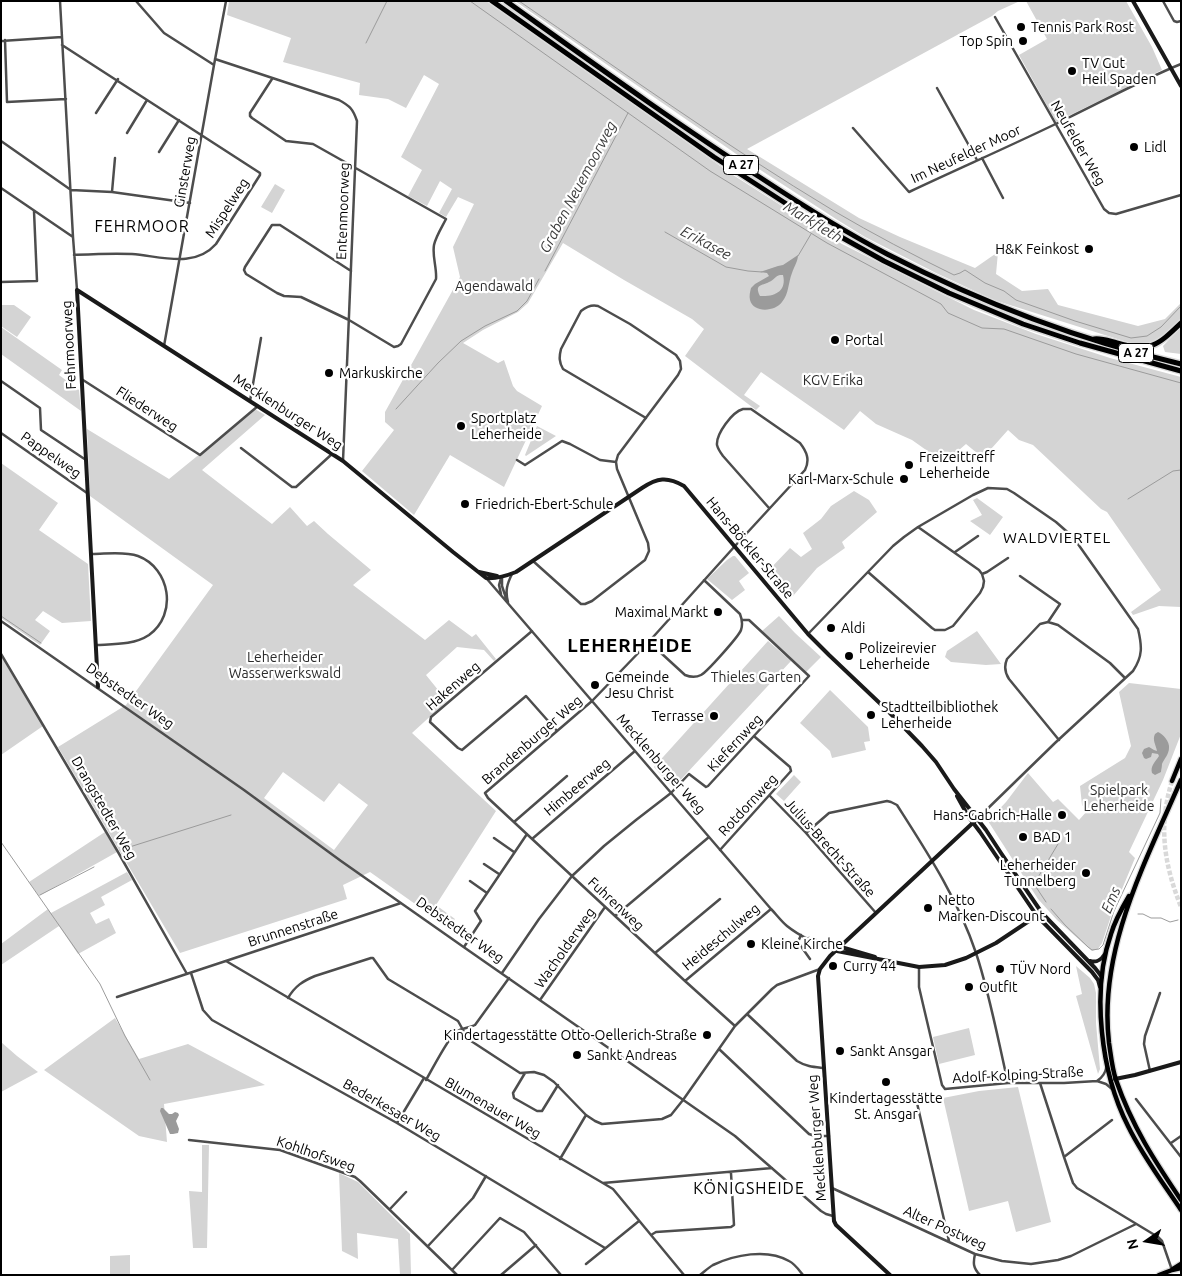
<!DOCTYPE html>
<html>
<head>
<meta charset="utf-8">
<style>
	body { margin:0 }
	#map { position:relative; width:1182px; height:1276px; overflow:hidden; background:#fff; font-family:Ubuntu,sans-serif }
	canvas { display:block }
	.frame { position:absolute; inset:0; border:2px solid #000; pointer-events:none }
	.north { position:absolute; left:1122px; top:1216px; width:50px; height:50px; -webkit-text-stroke:4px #fff; paint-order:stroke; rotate:257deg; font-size:14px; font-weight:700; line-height:20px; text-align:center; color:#000 }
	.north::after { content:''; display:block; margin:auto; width:18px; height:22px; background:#000; clip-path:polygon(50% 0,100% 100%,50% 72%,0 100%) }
</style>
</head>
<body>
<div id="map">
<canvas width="1182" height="1276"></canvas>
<div class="frame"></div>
<div class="north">N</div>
</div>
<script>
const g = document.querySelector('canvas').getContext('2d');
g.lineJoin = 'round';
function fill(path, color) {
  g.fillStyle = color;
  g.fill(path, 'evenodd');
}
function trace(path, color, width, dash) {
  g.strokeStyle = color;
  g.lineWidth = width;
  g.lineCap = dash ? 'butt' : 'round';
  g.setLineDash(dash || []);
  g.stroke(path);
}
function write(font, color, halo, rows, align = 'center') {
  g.font = font + ' Ubuntu,sans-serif';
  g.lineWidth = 4.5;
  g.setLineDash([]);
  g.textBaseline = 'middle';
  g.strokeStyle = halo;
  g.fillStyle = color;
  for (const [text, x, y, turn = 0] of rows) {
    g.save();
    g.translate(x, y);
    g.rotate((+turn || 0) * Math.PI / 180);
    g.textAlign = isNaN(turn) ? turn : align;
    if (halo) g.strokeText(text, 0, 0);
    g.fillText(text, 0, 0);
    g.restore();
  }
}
fill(new Path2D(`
	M229,1H486L733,175L842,244L974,310L1036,334L1110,358L1181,377V607L1159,606L1133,615L1131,612L1161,590L1107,512L1101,509L1033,445L1019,440L1008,430L983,458L966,444L945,462L936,457L912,440L876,424L860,411L844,430L761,372L744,395L760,406L756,410L685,356L704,329L692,319L624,280L563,243L528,303L518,312L483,330L463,343L498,363L504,360L513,386L517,391L542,406L504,487L450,455L414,515L362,471L394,430L385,422V412L460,277L453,247L474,204L458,197L446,217L439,213L452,189L440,181L427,206L408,196L422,170L401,157L439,84L424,75L406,108L388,99L359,95L360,83L283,62L291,38L227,15Z
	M515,1H1020L998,11L992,16L747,149L859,218L900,237L975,268L998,252L996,274L1022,291L1048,289L1058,305L1138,326L1165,319L1181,303V319C1170,329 1159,342 1144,345C1139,346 1132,343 1127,342L994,300L936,273L865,237L836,219L742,158Z
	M1026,1H1126L1152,47L1162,70L1056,122L1019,55L1047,39Z
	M275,184L285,190L272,213L261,207Z
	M1,305H14L31,317L17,337L1,326Z
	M1,327L62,370L59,375L79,390L81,411L1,354Z
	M1181,327V354L1165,352L1163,346Z
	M255,409L265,415L202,470L272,524L290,507L307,526L314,521L328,534L371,570L353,585L425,640L449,620L472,637L476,634L496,659L494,661L484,650L457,647L426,675L447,701L412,733L496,811L436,905L455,919L449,928L370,872L343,885L347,899L180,953L58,747L126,705L213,585L90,496L87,429L169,479ZM283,772L324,802L339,783L368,805L334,850L264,798Z
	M537,426L556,436L526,456L525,455Z
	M1,463L58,503L39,530L88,564L91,621L62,623L43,611L35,620L50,631L40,645L1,618Z
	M854,491L869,500L877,512L842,542L845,548L817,568L793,596L767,572L790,548L801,557L812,549L803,533L821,519L831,506Z
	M977,498L1003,517L990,535L970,521L982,515L973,500Z
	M733,556H735L749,573L739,581L745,590L732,600L707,579L727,560Z
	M779,616L795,633L821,657L806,672L762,631Z
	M977,631L1001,664L986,665L951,662L945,657L947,651Z
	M768,641L791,661L673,788L654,767Z
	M1,656L43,726L1,755Z
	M1129,683L1181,689V734L1163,780L1129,852L1135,858L1112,913L1102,943L1098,949L1092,951L1057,920L1038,899L988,821L1006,802L1028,773L1053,802L1058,799L1079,820L1087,811L1082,805L1080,786L1125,758L1131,746L1119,692Z
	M830,690L868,727L870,741L864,742L866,750L832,758L830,751L800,723Z
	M794,775L801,782L784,801L776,794Z
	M105,832L117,852L39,896L29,882Z
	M127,872L132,880L101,897L105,905L90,913L96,924L109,918L116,933L78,954L59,926L1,965V944L48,909L51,913Z
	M1076,966L1090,978L1094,984L1096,993V1023L1100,1069L1098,1074L1076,996L1082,994Z
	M115,1018L139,1059L188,1044L265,1085L164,1104L167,1142L139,1136L44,1070Z
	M969,1028L975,1055L939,1064L933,1037Z
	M1,1042L17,1056L38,1072L1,1092Z
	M1018,1087L1051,1222L1016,1232L1008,1201L969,1211L943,1098L979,1091Z
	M202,1145H209L207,1248H193L189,1191L202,1192Z
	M339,1173L358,1182L410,1234L411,1275H400L398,1239L357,1233L358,1259L342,1251Z
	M130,1255V1275H110V1256Z`), '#d4d4d4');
fill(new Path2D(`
	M798,255C798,261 794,267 792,273C788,283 789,294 782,302C775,312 753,313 750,300C749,296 750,292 751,288L755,284L769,276L767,273L760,272L778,266L783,265ZM780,275H783C787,291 775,297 760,296C754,284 762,286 769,282C774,280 775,276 780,275Z
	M1158,732C1163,734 1170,742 1169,748C1169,754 1164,759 1162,764C1162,767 1161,770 1161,772L1155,775L1152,773C1150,766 1155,762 1159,756L1158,754L1152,753L1151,757L1146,759L1144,758L1142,753L1144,749L1149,747L1154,750L1157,751C1156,745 1152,740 1155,734Z
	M161,1108H163L169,1114H172L175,1112L178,1113L179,1115L176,1121L179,1129L178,1133L173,1134H170L160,1111Z`), '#9b9b9b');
trace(new Path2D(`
	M470,1L710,171L827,243L941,304L948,313L982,328L1004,329L1076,354L1181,383
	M519,1C623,72 726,146 834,211C873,234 913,255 954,275L960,273L965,270L985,283L1004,291L1016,300L1075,321L1131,338L1147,336L1161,327L1181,306
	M366,43L387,1
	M665,232L726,267L748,271L762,272
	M798,256L811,234
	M545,271L628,113
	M396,409L438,363L461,341L485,326L517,311L527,301L539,279
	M1128,499L1173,471L1181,470
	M1,616L41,643
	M1,842L100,984L125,1036L150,1080
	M120,850L231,815
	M40,895L94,867
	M1046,902L1034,884L1061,839
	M1051,909L1065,925L1088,947L1092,950L1099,949L1103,945L1114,911L1160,813L1161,799
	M1138,914H1143L1151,918H1161L1170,922L1178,920`), '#9b9b9b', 1);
trace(new Path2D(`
	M1172,781C1158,826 1164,864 1181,907`), '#d9d9d9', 4.5, [4.5, 2]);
const primary = new Path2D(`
	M1181,780C1145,863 1098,950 1109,1043C1111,1056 1112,1068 1116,1080C1132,1126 1154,1160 1181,1200
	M1172,781L1181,759
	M1129,896C1122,908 1115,920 1111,934C1091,991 1101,1073 1128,1126C1142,1155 1163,1183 1181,1210
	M1173,1269L1181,1264
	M1159,1275L1172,1270L1181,1268`);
const highway = new Path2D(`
	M492,1L714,157L816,223L884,261L949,293L1023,324L1080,343L1181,371
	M506,1C590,61 674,122 761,178C802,205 843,231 887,254C980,302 1079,340 1181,364
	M1094,339C1102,338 1109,341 1117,343C1150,353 1158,345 1181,323`);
trace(primary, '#dbdbdb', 7);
trace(highway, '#dbdbdb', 8);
trace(new Path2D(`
	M60,1L73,237L77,290
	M136,1L164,33L214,65
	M1163,1L1174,21L1177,22L1181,21
	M995,17L1104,209L1109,213L1116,214L1181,195
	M5,40L7,102L66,99
	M1,41L62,37
	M62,45L260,173V175L216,244C194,269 160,256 132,254C112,253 94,254 74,255
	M215,59L339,100C350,106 353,109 357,121L343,461
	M272,79L250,113V116L252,118L286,141L313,144L446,219C442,227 436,236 434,245C432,256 437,268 436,279L401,344L398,346L394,347L349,320L301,297L284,296L277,293L246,274L244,270L245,267L272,225H280L351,271
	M937,88L977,160
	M96,113L118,79
	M853,128L909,192C962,167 1015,144 1068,118C1105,100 1142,80 1181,64
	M127,133L147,100
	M1,141L71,190L112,192L190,203
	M159,152L179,120
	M982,158L1003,198
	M1,188L73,237
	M112,192L115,158
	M1,282L37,281L34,211
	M164,346L214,65L226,1
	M83,380L200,455L258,406
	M1,381L40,408L41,430L86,460
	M250,401L261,338
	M1,433L87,493
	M241,448L292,487H296L332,454
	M517,460L525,465L562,441L570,444L600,460L616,462
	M955,552L978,536
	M92,554C106,554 124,551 138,556C170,568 178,614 149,635C134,645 114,644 96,645
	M533,561L581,604H585L592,601L645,560L649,551L648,543L617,469L616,462L618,455L678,375L681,369L680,361L676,355L630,324L598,306C591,304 586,307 581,311L561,349C559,357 559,362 563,369L646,418
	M868,572L932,628L935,630H945L953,626L980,593L983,587L984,581L982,574L979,570L918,527
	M982,574L987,572L1008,558
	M1020,576L1060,604L1048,622
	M502,577V586L506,598
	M501,578L499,585L501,594
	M487,579L771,909C776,914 781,921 787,926C802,938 819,945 837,951
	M508,602C505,591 507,584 512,574
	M1,621L244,790L341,861L465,948L735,1136L821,1211L826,1214L833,1216
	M532,631L431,717L430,722L458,748L462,750L526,696L557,731
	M808,634L893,546L904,537L918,527L973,495L988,488L1007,489L1014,493L1056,522L1073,537L1138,629C1142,646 1143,656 1133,671L1055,743L977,819
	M649,642L685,675C690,677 695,678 701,675C707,672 739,636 741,630C743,624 742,619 740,614L704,580
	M1,654L118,852L187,974
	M1059,740L1009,679C1005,673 1004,666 1007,659L1040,624L1048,622L1058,625L1110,663L1125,678
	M770,796L806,833L876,913
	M514,822L567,776
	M806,833L829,813L887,801L891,802L897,805C927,852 958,899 976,953C990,995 998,1040 1008,1083
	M494,838L514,852
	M532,839L635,751
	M720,850L791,771L790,767L755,737
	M484,864L499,874
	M470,881L487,893
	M615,916L709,837
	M801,935L798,942L810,959
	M809,938L839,947
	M464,947L481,921L475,911L527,834
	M655,953L720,899
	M226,961L613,1189L684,1275
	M919,967V987L922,1000L942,1085L945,1089L1008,1083H1064L1097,1081L1106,1084L1112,1089
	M191,973L203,1010L212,1020L397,1123L605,1248
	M502,973L539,919L572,876L604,846L636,820L671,793L689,774L706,787L708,786L809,676L749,620H742
	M685,981L771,909
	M117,997L401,903
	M288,998C295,986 303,981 315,976L371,958H373L388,979L458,1021L468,1039L520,1073L534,1072L544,1075L554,1082L586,1115L595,1121L602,1124L662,1119L671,1115L683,1100L735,1026L772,989L777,985L820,969
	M540,1000L605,907
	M747,1014L797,1061C807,1067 814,1067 824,1068
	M735,1026L685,981L488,798L485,793L592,701L645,646L735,546L805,470C810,460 807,452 800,443L751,409C749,409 745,409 743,409C732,412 716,434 717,445C718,449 720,452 723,456L769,508
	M719,1049L809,1134L815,1136H829
	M1150,1071L1144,1044L1145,1036L1160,993
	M525,1073L513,1093L514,1098L537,1111H542L558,1085
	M426,1080C432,1070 448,1038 456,1032C462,1028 469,1028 475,1025L509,978
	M1097,1081C1103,1077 1105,1073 1107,1066
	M1040,1083L1064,1157
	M1136,1099L1181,1157
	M917,1103L949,1241
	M1112,1120L1064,1157L1073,1183L1077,1188L1158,1237L1162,1241L1172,1270
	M397,1123L424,1078
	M189,1140L280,1150L355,1177L360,1181L457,1275
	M1171,1143L1181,1136
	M560,1159L586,1115
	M603,1183L772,1168
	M832,1188L975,1254L1002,1261L1031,1264L1058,1260L1071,1256L1136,1224
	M390,1209L406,1192
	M651,1235L656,1232L731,1227L734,1225L731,1173
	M428,1246L473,1198L486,1176
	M975,1254C973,1263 973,1268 980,1275
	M586,1264L639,1221
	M452,1270L500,1218L524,1232L561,1275
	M501,1275L536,1245
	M700,1275C704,1272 708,1268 713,1265C734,1255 767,1248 789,1261C795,1264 799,1270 803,1275`), '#4d4d4d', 2.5);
trace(new Path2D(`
	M1133,1L1181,86
	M77,290L343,461L453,552L486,578C497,579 506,576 516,572L642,488C657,478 667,476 684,486L808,634L829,655L888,711L922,746L936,762L954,789L986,830L1001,853L1042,913L1095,968L1102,977
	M77,290L98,687
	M479,572L497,576
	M957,796L968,816L980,832L1037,916L1092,972L1098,980L1100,987
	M841,947L875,957
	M837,951L919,967L945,965L966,958L996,943L1038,915
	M1090,961C1097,963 1101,960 1105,954
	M1115,1079L1135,1075L1181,1062
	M890,1275L836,1225L834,1221L818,976L820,969L830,956L977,819`), '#1a1a1a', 4);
trace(primary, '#000', 4.5);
trace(highway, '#000', 5);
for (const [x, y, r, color] of [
	[1021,27,5,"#000"],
	[1023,41,5,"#000"],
	[1072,71,5,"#000"],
	[1134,147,5,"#000"],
	[1089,249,5,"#000"],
	[835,340,5,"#000"],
	[329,373,5,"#000"],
	[461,426,5,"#000"],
	[909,465,5,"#000"],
	[904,479,5,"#000"],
	[465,504,5,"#000"],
	[718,612,5,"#000"],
	[831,628,5,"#000"],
	[849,656,5,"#000"],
	[595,685,5,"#000"],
	[871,715,5,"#000"],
	[714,716,5,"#000"],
	[1062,815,5,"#000"],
	[1023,837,5,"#000"],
	[1086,873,5,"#000"],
	[928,908,5,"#000"],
	[751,944,5,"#000"],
	[833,966,5,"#000"],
	[1000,969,5,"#000"],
	[969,987,5,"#000"],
	[707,1035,5,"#000"],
	[840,1051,5,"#000"],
	[577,1055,5,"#000"],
	[886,1082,5,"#000"]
]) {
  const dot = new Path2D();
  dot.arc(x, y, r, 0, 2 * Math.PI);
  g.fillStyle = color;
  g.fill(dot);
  trace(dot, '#fff', 2);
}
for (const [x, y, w] of [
	[741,165,35],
	[1136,353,35]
]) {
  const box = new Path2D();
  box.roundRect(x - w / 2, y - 9.5, w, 19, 4);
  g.fillStyle = '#fff';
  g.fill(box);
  trace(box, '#000', 1);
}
write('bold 12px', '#000', null, [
	["A 27",741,165],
	["A 27",1136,353]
]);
write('14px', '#000', '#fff', [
	["Tennis Park Rost",1031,27],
	["Top Spin",1013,41,"right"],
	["TV Gut",1082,63],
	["Heil Spaden",1082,79],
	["Lidl",1144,147],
	["H&K Feinkost",1079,249,"right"],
	["Portal",845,340],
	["Markuskirche",339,373],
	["Sportplatz",471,418],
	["Leherheide",471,434],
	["Freizeittreff",919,457],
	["Leherheide",919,473],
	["Karl-Marx-Schule",894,479,"right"],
	["Friedrich-Ebert-Schule",475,504],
	["Maximal Markt",708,612,"right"],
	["Aldi",841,628],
	["Polizeirevier",859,648],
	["Leherheide",859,664],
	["Gemeinde",605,677],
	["Jesu Christ",605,693],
	["Stadtteilbibliothek",881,707],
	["Leherheide",881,723],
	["Terrasse",704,716,"right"],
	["Hans-Gabrich-Halle",1052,815,"right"],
	["BAD 1",1033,837],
	["Leherheider",1076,865,"right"],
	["Tunnelberg",1076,881,"right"],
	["Netto",938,900],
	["Marken-Discount",938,916],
	["Kleine Kirche",761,944],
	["Curry 44",843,966],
	["TÜV Nord",1010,969],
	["Outfit",979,987],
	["Kindertagesstätte Otto-Oellerich-Straße",697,1035,"right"],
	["Sankt Ansgar",850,1051],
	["Sankt Andreas",587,1055],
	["Kindertagesstätte",886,1098,"center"],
	["St. Ansgar",886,1114,"center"]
], 'left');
write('14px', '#000', '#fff', [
	["Neufelder Weg",1078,143,60],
	["Im Neufelder Moor",966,154,-25],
	["Ginsterweg",185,172,-80],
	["Mispelweg",227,208,-57],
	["Entenmoorweg",343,211,-88],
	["Fehrmoorweg",69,345,-93],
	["Fliederweg",147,409,33],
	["Mecklenburger Weg",288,412,33],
	["Pappelweg",51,455,35],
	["Hans-Böckler-Straße",750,548,50],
	["Hakenweg",453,686,-41],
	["Debstedter Weg",130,696,35],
	["Brandenburger Weg",532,740,-41],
	["Kiefernweg",735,743,-47],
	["Mecklenburger Weg",661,764,49],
	["Himbeerweg",577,787,-40],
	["Rotdornweg",748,805,-47],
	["Drangstedter Weg",104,808,60],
	["Julius-Brecht-Straße",830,848,48],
	["Fuhrenweg",616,904,43],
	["Brunnenstraße",293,928,-18],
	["Debstedter Weg",460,930,35],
	["Heideschulweg",721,937,-40],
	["Wacholderweg",565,948,-55],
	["Adolf-Kolping-Straße",1018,1075,-3],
	["Blumenauer Weg",493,1108,30],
	["Bederkesaer Weg",392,1110,30],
	["Mecklenburger Weg",817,1138,-94],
	["Kohlhofsweg",316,1154,19],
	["Alter Postweg",945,1228,24]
]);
write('14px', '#2b2b2b', '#fff', [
	["Agendawald",494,286],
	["KGV Erika",833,380],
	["Leherheider",285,657],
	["Wasserwerkswald",285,673],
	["Thieles Garten",756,677],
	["Spielpark",1119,790],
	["Leherheide",1119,806]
]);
write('italic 15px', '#3c3c3c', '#fff', [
	["Graben Neuemoorweg",578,187,-62],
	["Markfleth",813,222,31],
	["Erikasee",706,243,28],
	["Ems",1111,900,-67]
]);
g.letterSpacing = '1px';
write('15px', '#000', '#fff', [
	["WALDVIERTEL",1057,538]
]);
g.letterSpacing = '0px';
g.letterSpacing = '1px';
write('16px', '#000', '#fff', [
	["FEHRMOOR",142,227],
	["KÖNIGSHEIDE",749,1189]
]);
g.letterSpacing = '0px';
g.letterSpacing = '1px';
write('bold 19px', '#000', '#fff', [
	["LEHERHEIDE",630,646]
]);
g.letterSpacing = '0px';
</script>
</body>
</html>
